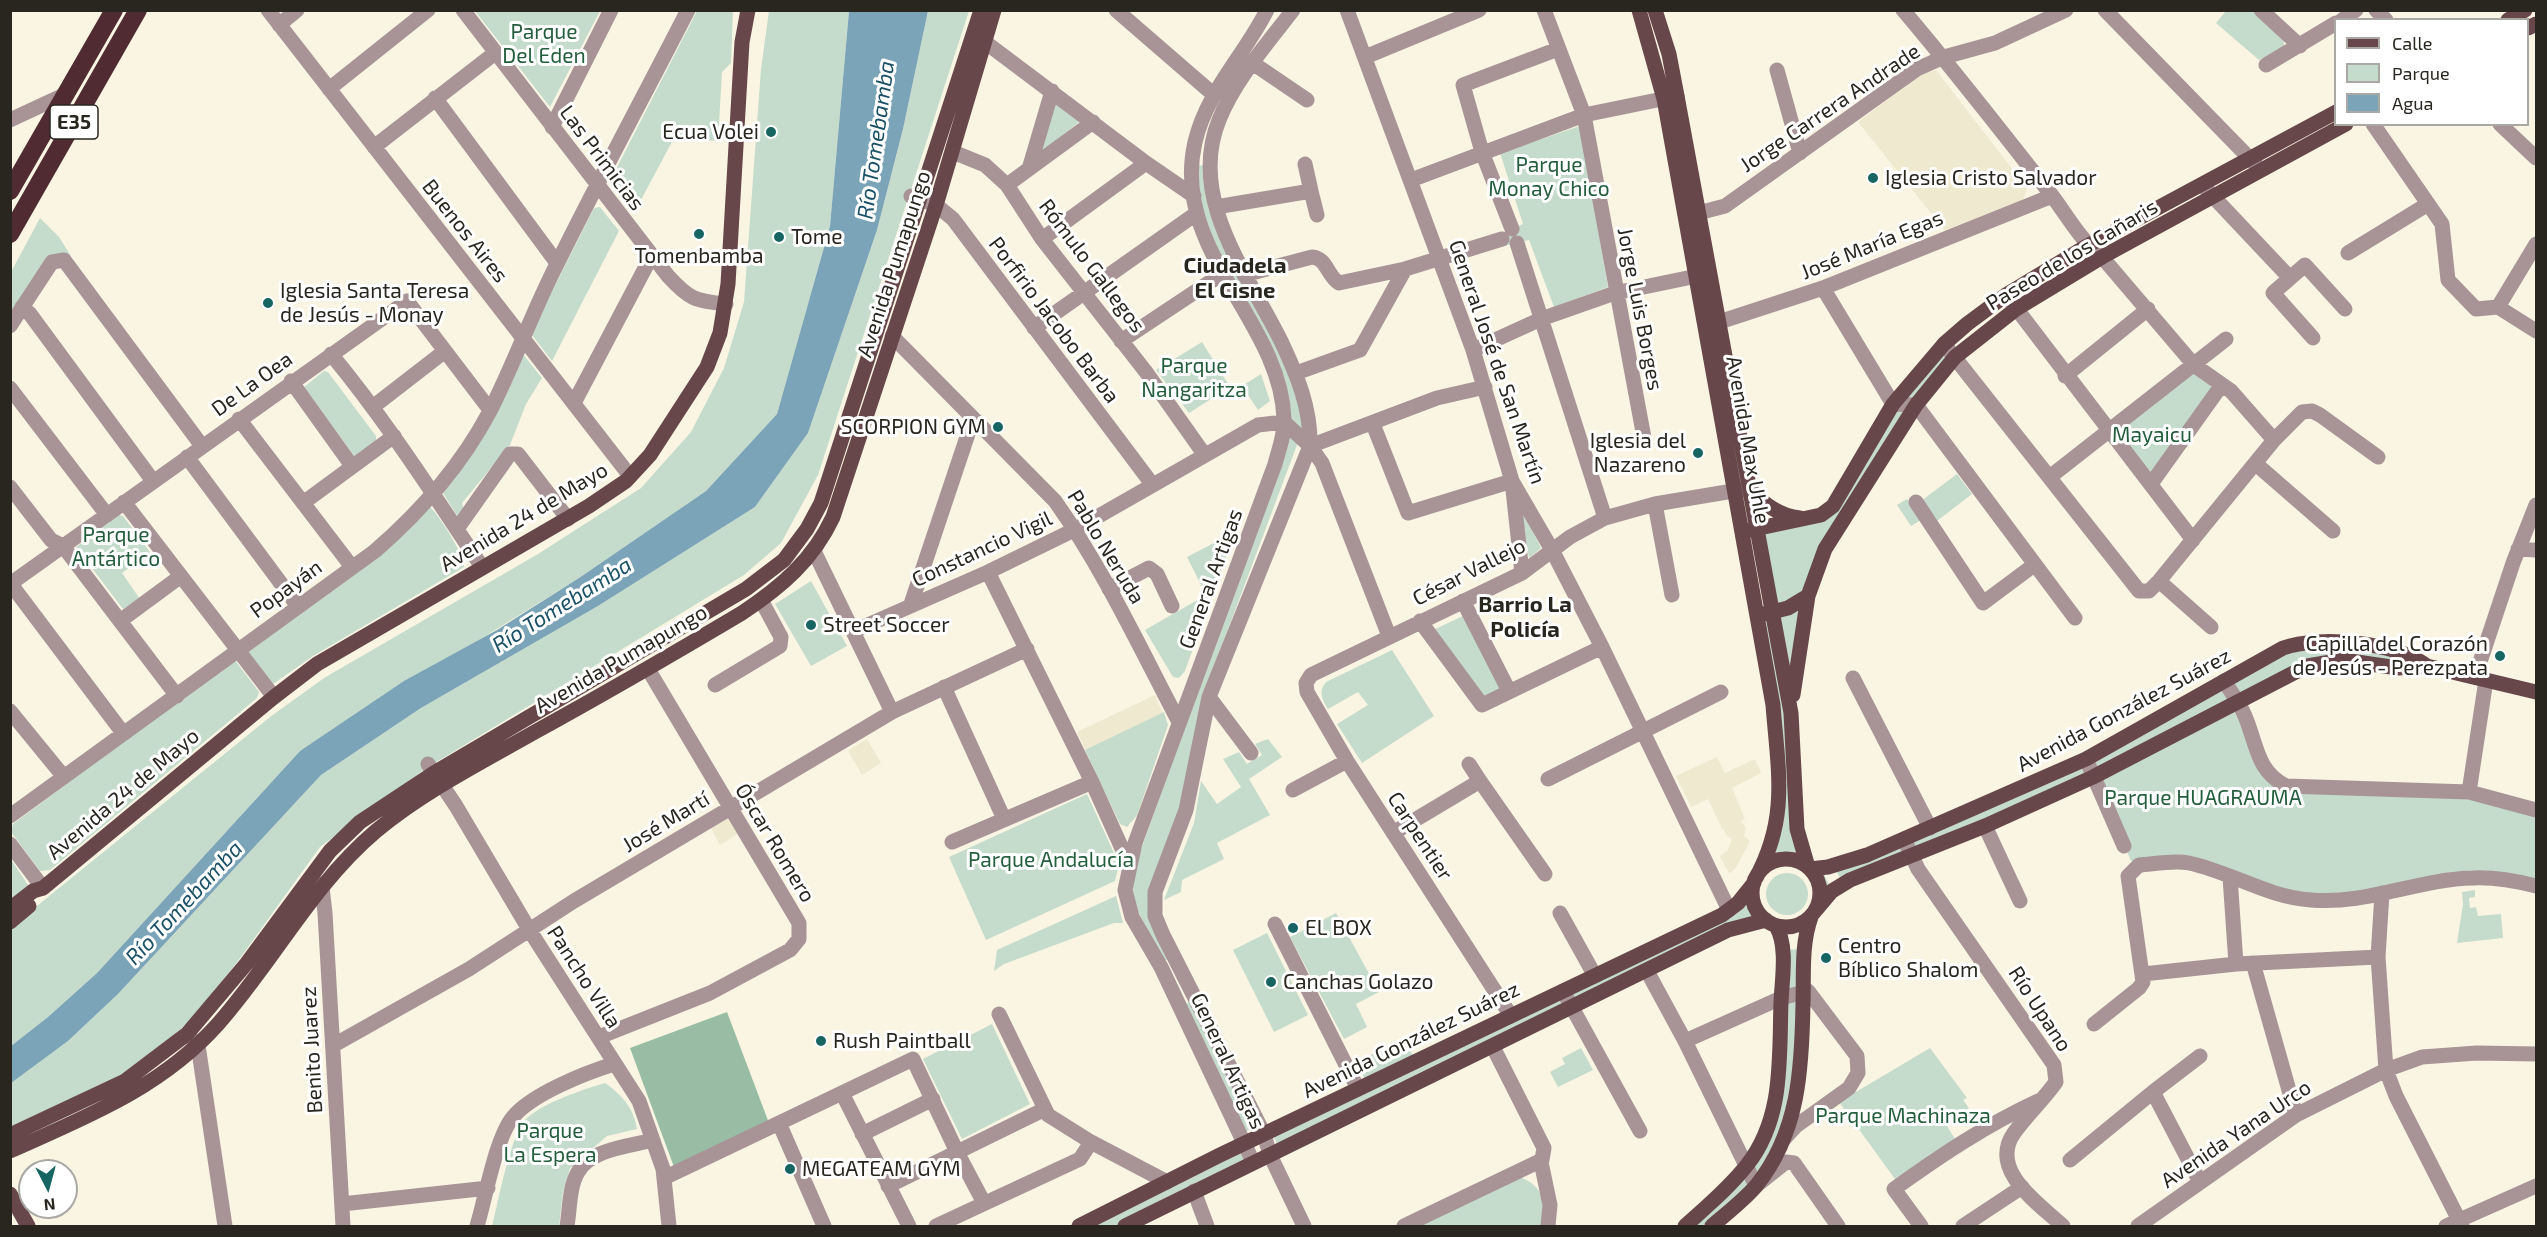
<!DOCTYPE html>
<html>
<head>
<meta charset="utf-8">
<style>
	body { margin:0 }
	#map { position:relative; width:2547px; height:1237px; overflow:hidden; background:#f9f5e2; font-family:"Exo 2",sans-serif }
	canvas { display:block }
	.frame { position:absolute; inset:0; border:12px solid #28261f; pointer-events:none }
	.legend { position:absolute; left:2334px; top:18px; width:195px; height:108px; box-sizing:border-box; background:#fff; border:2px solid #a9a8a5; margin:0; padding:8px 10px; list-style:none; font-size:18px; color:#28261f }
	.legend li { display:flex; align-items:center; gap:12px; height:30px }
	.legend b { width:30px; border:2px solid #a9a8a5 }
	.north { position:absolute; left:18px; top:1159px; width:60px; height:60px; box-sizing:border-box; background:#fff; border:2px solid #a9a8a5; border-radius:50%; rotate:174deg; font-size:16px; font-weight:700; line-height:24px; text-align:center; color:#28261f }
	.north::after { content:''; display:block; margin:auto; width:21px; height:27px; background:#176562; clip-path:polygon(50% 0,100% 100%,50% 72%,0 100%) }
</style>
</head>
<body>
<div id="map">
<canvas width="2547" height="1237"></canvas>
<div class="frame"></div>
<ul class="legend">
<li><b style="height:8px;background:#68474b"></b>Calle</li>
<li><b style="height:16px;background:#c5dccc"></b>Parque</li>
<li><b style="height:16px;background:#7ba4b8"></b>Agua</li>
</ul>
<div class="north">N</div>
</div>
<script>
const g = document.querySelector('canvas').getContext('2d');
g.lineJoin = 'round';
function fill(path, color) {
  g.fillStyle = color;
  g.fill(path, 'evenodd');
}
function trace(path, color, width, dash) {
  g.strokeStyle = color;
  g.lineWidth = width;
  g.lineCap = dash ? 'butt' : 'round';
  g.setLineDash(dash || []);
  g.stroke(path);
}
function write(font, color, halo, rows, align = 'center') {
  g.font = font + ' "Exo 2",sans-serif';
  g.lineWidth = 6;
  g.setLineDash([]);
  g.textBaseline = 'middle';
  g.strokeStyle = halo;
  g.fillStyle = color;
  for (const [text, x, y, turn = 0] of rows) {
    g.save();
    g.translate(x, y);
    g.rotate((+turn || 0) * Math.PI / 180);
    g.textAlign = isNaN(turn) ? turn : align;
    if (halo) g.strokeText(text, 0, 0);
    g.fillText(text, 0, 0);
    g.restore();
  }
}
fill(new Path2D(`
	M1936,70L2027,188L2024,198L2019,203L1946,232L1858,122L1922,74Z
	M1155,695L1168,725L1137,816L1127,827L1120,824L1077,732Z
	M867,739L881,763L862,775L848,751Z
	M1717,757L1725,773L1755,759L1761,773L1732,788L1745,819L1741,821L1746,828L1744,836L1750,841L1737,866L1731,873L1728,872L1720,856L1728,850L1732,839L1727,836L1724,829H1722L1708,799L1691,807L1676,776Z
	M728,816L739,833L720,845L710,826Z`), '#efe9cf');
fill(new Path2D(`
	M475,11H600L550,107Z
	M697,11H733L731,63L722,72L718,141L674,138L634,213L610,181Z
	M769,11H849L830,226L777,414L706,491L579,578L300,751L97,973L48,1017L11,1046V927L270,717L324,678L538,554L641,488L691,432L724,368L744,302L761,69Z
	M928,11H969L818,475L781,543L744,575L425,769L320,847L238,961L192,1019L129,1074L11,1130L10,1083L68,1041L118,994L321,775L421,708L598,606L755,507L808,433L877,230L903,129Z
	M2226,11H2252L2284,38V47L2259,60L2216,23Z
	M1055,103L1079,122L1039,155Z
	M1580,126L1608,287L1554,307L1529,240L1504,246L1500,234L1523,224L1500,153Z
	M1211,165L1213,190L1277,333L1311,433L1284,422L1282,398L1210,250L1193,166Z
	M600,207L619,231L552,361L532,335V331L594,208Z
	M40,218L59,237L71,256L68,255L11,316V272Z
	M1202,342L1230,387L1189,413L1156,370Z
	M1944,344L1955,357L1804,594L1775,609L1761,531L1822,518L1896,405Z
	M522,353L542,378L526,404L510,445L462,503L464,511L458,517L443,493Z
	M324,371L328,372L376,436V443L355,457L304,387Z
	M2194,372L2210,380L2213,391L2151,479L2117,430Z
	M1261,374L1270,401L1258,410L1242,386Z
	M1293,434L1297,437V445L1202,699L1179,813L1148,912L1152,927L1168,959L1164,961L1134,904L1132,875L1287,439Z
	M1957,474L1972,494L1937,521L1921,501Z
	M1907,499L1921,520L1911,526L1897,505Z
	M1519,504L1541,548L1529,558Z
	M429,506C438,513 466,558 464,567L313,656L273,684L248,653L250,647Z
	M119,515L123,516L150,552L122,573L140,599L123,609L76,547Z
	M1235,532L1185,671L1179,678L1173,677L1145,630L1206,595L1187,557Z
	M811,581L847,646L811,666L775,604Z
	M1801,609L1791,690L1780,617Z
	M1773,613L1801,851L1821,868L1832,891L1820,895C1818,867 1791,851 1766,866L1780,804L1758,616Z
	M1465,615L1505,690L1483,700L1433,630Z
	M2299,642L2401,653L2398,668L2325,662L2127,761L1843,884L1834,866L2033,783Z
	M1392,650L1434,716L1362,763L1337,724L1368,705L1358,692L1328,709C1322,699 1318,692 1326,682Z
	M234,659L259,692L257,698L50,870L40,871L11,832L13,824Z
	M2234,711L2269,782L2469,796L2536,814V884L2507,878L2311,898L2233,876L2131,861L2097,781Z
	M1164,712L1168,725L1137,815L1127,827L1120,824L1085,750Z
	M1268,739L1282,757L1249,779L1270,815L1217,843L1224,859L1182,880L1181,892L1164,900L1194,823L1201,781L1217,804L1241,787L1223,759L1239,752L1247,764L1262,755L1255,744Z
	M1087,794L1119,864L1115,881L986,940L949,857Z
	M10,858L28,885L10,900Z
	M1766 894a21 21 0 1 1 42 0a21 21 0 1 1-42 0Z
	M2475,890V897L2469,898L2470,908L2476,907L2478,916L2501,914L2503,938L2457,943L2463,904L2462,892Z
	M1116,896L1123,923H1114L1004,964L994,971L997,950Z
	M1752,896L1758,912L1766,920L1280,1150L1271,1131Z
	M1336,913L1379,992L1356,1004L1367,1027L1344,1039L1290,937Z
	M1267,933L1308,1015L1274,1032L1233,950Z
	M1804,949L1803,1021L1777,1152L1712,1226H1685L1727,1187L1772,1116L1782,950Z
	M1192,1000L1254,1128L1244,1132L1185,1005Z
	M992,1024L1030,1104L962,1139L923,1059Z
	M1404,1039L1413,1056L1365,1079L1356,1062Z
	M1581,1048L1593,1070L1558,1087L1550,1072L1565,1064L1562,1058Z
	M1930,1048L1967,1098L1963,1100L1969,1108L1945,1123L1955,1139L1895,1179L1839,1102Z
	M605,1083C621,1094 634,1108 637,1129L607,1136L570,1168L563,1192L559,1226H492C498,1203 510,1137 525,1120C540,1104 584,1089 605,1083Z
	M1238,1147L1246,1165L1124,1226H1079Z
	M1520,1177C1545,1187 1545,1203 1542,1226H1414Z`), '#c5dccc');
fill(new Path2D(`
	M727,1012L772,1131L674,1167L630,1048Z`), '#98bda4');
fill(new Path2D(`
	M849,11H928L903,129L877,230L808,433L755,507L598,606L421,708L321,775L118,994L68,1041L11,1083V1046L48,1017L97,973L300,751L404,681L497,630L579,578L706,491L777,414L830,226Z`), '#7ba4b8');
trace(new Path2D(`
	M268,10L630,476
	M463,10L668,276C689,299 695,301 726,304
	M1116,10L1213,94
	M1293,10C1267,44 1235,80 1219,120C1187,199 1248,274 1281,341C1297,375 1311,408 1310,446L1209,697L1186,810L1155,892V916L1163,935L1264,1134L1270,1155L1304,1226
	M1347,10L1473,350L1512,481L1552,550L1602,647L1729,910
	M1544,10L1584,115L1645,443
	M1903,10C1954,70 2002,132 2050,193C2067,215 2080,240 2102,257L2194,365L2231,391L2274,440
	M2105,10L2258,167
	M2261,10L2300,46
	M2376,10L2386,20
	M2342,20L2356,10
	M279,25L297,10
	M977,36L1146,163L1194,196
	M1365,57L1479,10
	M1254,64L1307,100
	M2266,65L2336,23
	M1777,70L1800,153
	M329,89L428,10
	M435,98L557,263
	M10,120L66,94
	M2373,124L2442,224L2448,280L2476,309L2498,307L2536,244
	M2500,124L2536,158
	M552,127L611,10
	M374,147L495,53
	M953,152L985,165L1007,185L1042,239L1146,372L1204,454
	M1029,169L1052,91
	M1411,180L1584,115L1677,96
	M1007,185L1093,122
	M2206,189L2290,278
	M1311,191L1317,215
	M911,196L936,205L953,219L1152,484
	M1216,207L1311,191L1305,164
	M1687,216L1725,206L1917,69L1944,57L1995,43L2066,10
	M1512,229L1482,152L1463,85L1558,49
	M1042,239L1146,163
	M1517,243L1605,518
	M2348,253L2428,204
	M1244,275L1312,257C1327,258 1327,276 1339,283L1405,269
	M1823,288L1893,404L1916,405L2075,618
	M2006,295L2193,540
	M22,307L30,314L153,481
	M2498,307L2536,331
	M10,326L52,262L64,260L202,446
	M1707,326L1823,288L2052,196
	M1034,328L1197,213
	M892,336L1055,501C1104,570 1140,648 1179,722
	M2313,338L2273,293L2305,265L2345,309
	M1121,341L1222,274
	M1944,344L2139,591H2149L2159,581L2274,440L2302,412L2312,411L2320,415L2378,457
	M1473,350L1541,319L1615,293L1697,276
	M331,354C387,422 433,494 482,567
	M1296,373L1360,350L1405,269L1502,239
	M2065,376L2148,309
	M291,381L352,466
	M10,388L107,515
	M574,403L651,257
	M374,406L445,351
	M239,419L352,567
	M1284,422L1310,446L1322,463L1389,636
	M1373,424L1408,513L1512,481L1522,573
	M1310,446L1437,398L1485,387
	M187,457L297,605
	M2256,464L2333,531
	M2051,476L2226,339
	M2151,484L2221,386
	M10,487L51,540L63,546L177,696
	M124,502L274,697
	M1916,502L1983,603L2034,565
	M303,503L394,436
	M1655,504L1672,595
	M457,529L510,454H518L568,519
	M2518,549L2536,550
	M814,551L892,712
	M988,572L1092,782L1129,864
	M2159,581L2211,627
	M10,583L123,733
	M10,584L407,301L490,410
	M1109,589L1149,568L1157,574L1172,606
	M1463,601L1509,691
	M911,604L973,419
	M120,621L181,576
	M1420,621L1482,705L1602,647
	M854,631L988,572L1076,529L1258,425L1284,422
	M2475,677L2513,563L2536,505
	M1853,678L1930,828
	M2224,681C2231,692 2239,702 2244,714C2257,742 2255,770 2286,786L2469,792L2536,810
	M715,685L780,646L781,637L761,600
	M944,687L1004,819
	M1209,697L1251,753
	M10,711L64,777
	M2086,759L2124,846
	M428,764L456,806L530,931L639,1101L663,1169L669,1226
	M1469,764L1480,781
	M1548,779L1721,692
	M1293,790L1347,761
	M2469,792L2486,680
	M10,816L375,551C420,512 462,464 490,411C515,362 533,310 558,262C600,177 645,94 688,10
	M1985,826L2020,901
	M1393,833L1480,781L1545,874
	M1904,839L1918,869L2054,1065L2056,1082C2043,1100 2027,1115 2014,1133C1988,1170 2039,1204 2063,1226
	M952,842L1092,782
	M10,844L43,888
	M2230,877L2236,964
	M315,882L322,887L325,913L343,1226
	M2382,893L2378,957L2386,1070L2396,1096L2462,1226
	M1560,913L1595,976
	M1275,924L1358,1089
	M2253,963L2296,1115
	M1647,971L1685,1041L1756,1186L1786,1162L1794,1163L1838,1226
	M2143,974L2236,964L2378,957
	M1563,991L1640,1131
	M999,1014L1048,1115L1091,1142L1167,1182
	M1511,1016L1347,761L1307,692L1306,683L1311,675L1522,573L1570,537L1605,518L1655,504L1745,489
	M2094,1024L2139,988L2143,982L2128,876L2139,865C2154,864 2174,860 2189,863C2231,872 2267,897 2311,900C2366,905 2418,879 2473,878C2495,877 2516,881 2536,886
	M599,1037L710,993L790,950L799,939V923L648,669
	M191,1038L198,1045L225,1226
	M1685,1041L1781,998L1808,991L1857,1056L1858,1073L1849,1088L1796,1126L1784,1139
	M334,1045L469,969L574,901L892,712L1027,649
	M2153,1092L2200,1056
	M842,1093L909,1226
	M779,1123L824,1226
	M862,1134L933,1099
	M2070,1160L2153,1092L2200,1182
	M1253,1162L1161,967L1132,917L1125,890L1135,843L1275,464C1279,449 1285,434 1284,419C1281,320 1170,251 1195,142C1207,91 1244,56 1267,10
	M1541,1162L1550,1205L1548,1226
	M664,1178L913,1059L957,1152L984,1203
	M888,1186L1043,1110
	M1194,1191L1207,1226
	M342,1204L488,1188
	M477,1226C485,1200 496,1137 513,1117C532,1094 585,1073 614,1064
	M567,1226C570,1209 569,1187 578,1172C590,1149 631,1146 653,1140
	M936,1226L1080,1159L1091,1142
	M1404,1226L1542,1160L1544,1148L1493,1047
	M1921,1226L1894,1189C1940,1156 1986,1125 2038,1101
	M1963,1226L2022,1187
	M2138,1226L2296,1115L2386,1070L2422,1057L2477,1053L2536,1054
	M2446,1226L2536,1186`), '#a89497', 15);
trace(new Path2D(`
	M1639,10L1664,99L1773,705C1778,771 1789,817 1756,878
	M1655,10L1669,54L1677,96L1791,713L1797,829L1808,867
	M2508,20L2525,10
	M2528,28L2536,24
	M1750,489C1764,504 1779,516 1800,518
	M1750,530L1821,515L1833,506L1893,404L1944,344L1967,324L2006,295L2087,246L2336,112
	M1764,614L1788,608L1808,596
	M1793,695L1808,596L1825,549L1916,405L1955,357L2016,309L2102,257L2346,124
	M1752 893a34 34 0 1 1 68 0a34 34 0 1 1-68 0Z
	M1810,869L1828,867L1867,855L2086,759L2283,648C2320,635 2395,642 2427,666
	M10,909L33,891L43,888L274,697L317,664L589,506L626,481L650,455L707,367L720,333L728,284L742,42L748,10
	M1816,910L1832,891L1850,880L1985,826L2093,777L2307,666L2343,660L2398,668L2427,666L2536,692
	M10,922L29,906
	M10,1135L125,1081L187,1034L247,963L330,851L360,822L434,773L746,589L784,560L807,529L821,503L981,10
	M10,1151C86,1117 161,1088 218,1024C273,962 312,885 376,831C423,792 480,763 533,733C604,694 673,654 742,613C781,587 813,560 833,517L936,205L994,10
	M10,1194L28,1226
	M1079,1226L1220,1155L1722,915L1738,903L1754,883
	M1125,1226L1728,930L1766,920
	M1685,1226C1706,1207 1729,1188 1747,1165C1784,1118 1779,1059 1781,1002C1782,979 1788,946 1776,926
	M1712,1226C1727,1213 1743,1201 1756,1186C1799,1133 1802,1068 1803,1003C1804,974 1801,945 1811,917`), '#68474b', 15);
trace(new Path2D(`
	M10,191L114,10
	M10,234L138,10`), '#502c32', 18);
for (const [x, y, r, color] of [
	[771,132,6,"#176562"],
	[1873,178,6,"#176562"],
	[699,234,6,"#176562"],
	[779,237,6,"#176562"],
	[268,303,6,"#176562"],
	[998,427,6,"#176562"],
	[1698,453,6,"#176562"],
	[811,625,6,"#176562"],
	[2500,656,6,"#176562"],
	[1293,928,6,"#176562"],
	[1826,958,6,"#176562"],
	[1271,982,6,"#176562"],
	[821,1041,6,"#176562"],
	[790,1169,6,"#176562"]
]) {
  const dot = new Path2D();
  dot.arc(x, y, r, 0, 2 * Math.PI);
  g.fillStyle = color;
  g.fill(dot);
  trace(dot, '#fff', 2);
}
for (const [x, y, w] of [
	[74,122,48]
]) {
  const box = new Path2D();
  box.roundRect(x - w / 2, y - 17, w, 34, 4.5);
  g.fillStyle = '#fff';
  g.fill(box);
  trace(box, '#28261f', 1.5);
}
write('bold 20px', '#28261f', null, [
	["E35",74,122]
]);
write('21px', '#245e3c', '#fff', [
	["Parque",544,32],
	["Del Eden",544,56],
	["Parque",1549,165],
	["Monay Chico",1549,189],
	["Parque",1194,366],
	["Nangaritza",1194,390],
	["Mayaicu",2152,435],
	["Parque",116,535],
	["Antártico",116,559],
	["Parque HUAGRAUMA",2203,798],
	["Parque Andalucía",1051,860],
	["Parque Machinaza",1903,1116],
	["Parque",550,1131],
	["La Espera",550,1155]
]);
write('21px', '#28261f', '#fff', [
	["Jorge Carrera Andrade",1830,108,-34],
	["Las Primicias",602,158,53],
	["Buenos Aires",465,231,52],
	["José María Egas",1872,245,-22],
	["Paseo de los Cañaris",2072,255,-31],
	["Avenida Pumapungo",894,264,-72],
	["Rómulo Gallegos",1092,266,53],
	["Jorge Luis Borges",1640,309,79],
	["Porfirio Jacobo Barba",1054,320,53],
	["General José de San Martín",1497,362,71],
	["De La Oea",252,384,-36],
	["Avenida Max Uhle",1748,440,80],
	["Avenida 24 de Mayo",524,517,-31],
	["Pablo Neruda",1106,547,59],
	["Constancio Vigil",982,549,-25],
	["César Vallejo",1469,572,-27],
	["General Artigas",1211,579,-70],
	["Popayán",286,589,-36],
	["Avenida Pumapungo",621,659,-30],
	["Avenida González Suárez",2124,710,-28],
	["Avenida 24 de Mayo",123,794,-40],
	["José Martí",666,822,-31],
	["Carpentier",1420,836,57],
	["Óscar Romero",775,843,59],
	["Pancho Villa",584,977,57],
	["Río Upano",2040,1009,57],
	["Avenida González Suárez",1411,1040,-26],
	["Benito Juarez",312,1050,-93],
	["General Artigas",1228,1061,65],
	["Avenida Yana Urco",2236,1134,-34]
]);
write('21px', '#28261f', '#fff', [
	["Ecua Volei",759,132,"right"],
	["Iglesia Cristo Salvador",1885,178],
	["Tome",791,237],
	["Tomenbamba",699,256,"center"],
	["Iglesia Santa Teresa",280,291],
	["de Jesús - Monay",280,315],
	["SCORPION GYM",986,427,"right"],
	["Iglesia del",1686,441,"right"],
	["Nazareno",1686,465,"right"],
	["Street Soccer",823,625],
	["Capilla del Corazón",2488,644,"right"],
	["de Jesús - Perezpata",2488,668,"right"],
	["EL BOX",1305,928],
	["Centro",1838,946],
	["Bíblico Shalom",1838,970],
	["Canchas Golazo",1283,982],
	["Rush Paintball",833,1041],
	["MEGATEAM GYM",802,1169]
], 'left');
write('italic 22px', '#1a5167', '#fff', [
	["Río Tomebamba",876,140,-82],
	["Río Tomebamba",562,605,-32],
	["Río Tomebamba",184,903,-47]
]);
write('bold 22px', '#28261f', '#fff', [
	["Ciudadela",1235,266],
	["El Cisne",1235,291],
	["Barrio La",1525,605],
	["Policía",1525,630]
]);
</script>
</body>
</html>
